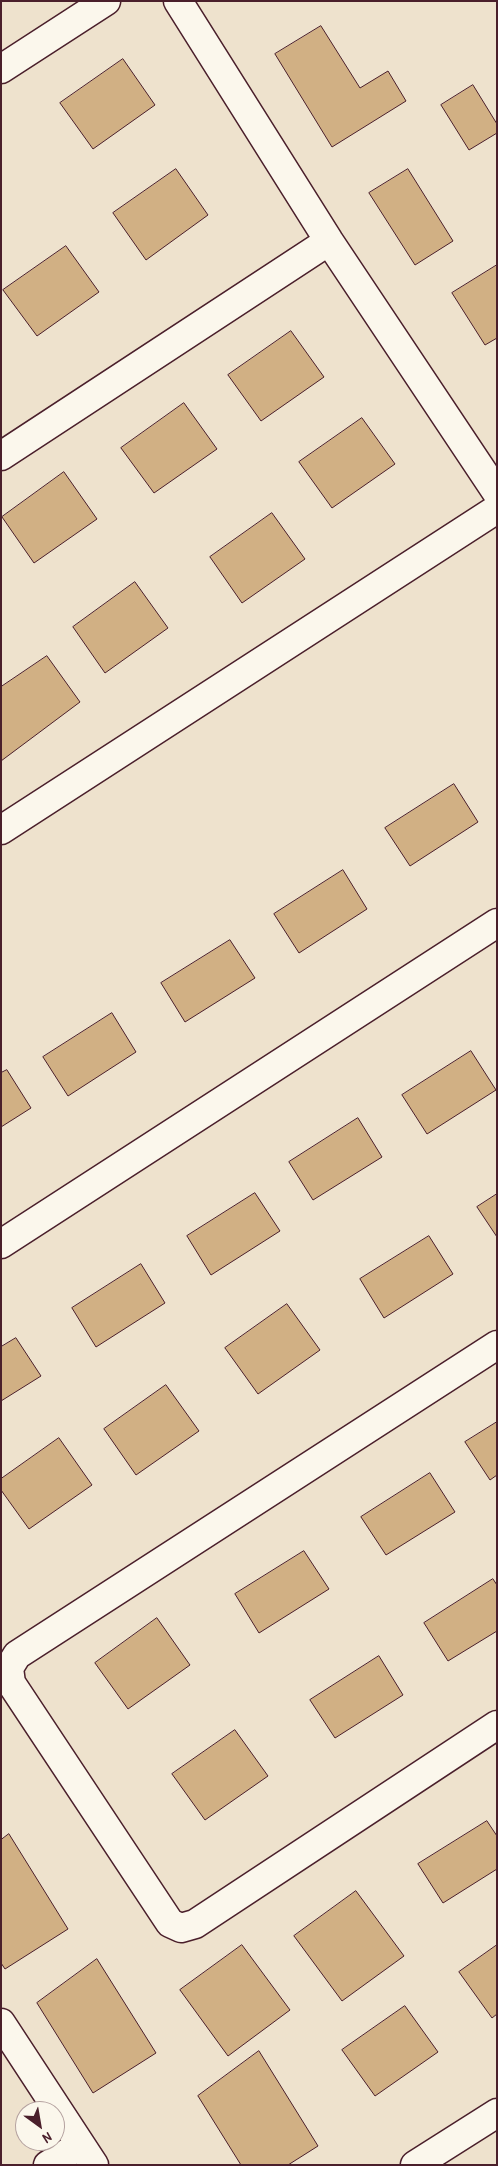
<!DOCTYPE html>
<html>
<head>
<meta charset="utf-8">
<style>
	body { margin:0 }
	#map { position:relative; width:498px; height:2166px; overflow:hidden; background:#eee2cd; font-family:"Patrick Hand",sans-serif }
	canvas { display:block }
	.frame { position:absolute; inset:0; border:2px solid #4a1f2b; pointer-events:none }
	.north { position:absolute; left:15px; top:2101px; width:50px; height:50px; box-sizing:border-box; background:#fbf7ec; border:1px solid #b4a19f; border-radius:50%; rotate:148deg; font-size:14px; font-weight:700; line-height:20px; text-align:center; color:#4a1f2b }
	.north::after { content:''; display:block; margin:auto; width:18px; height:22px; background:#4a1f2b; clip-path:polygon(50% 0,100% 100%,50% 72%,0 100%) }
</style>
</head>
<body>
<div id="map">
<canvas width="498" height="2166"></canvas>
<div class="frame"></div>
<div class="north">N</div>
</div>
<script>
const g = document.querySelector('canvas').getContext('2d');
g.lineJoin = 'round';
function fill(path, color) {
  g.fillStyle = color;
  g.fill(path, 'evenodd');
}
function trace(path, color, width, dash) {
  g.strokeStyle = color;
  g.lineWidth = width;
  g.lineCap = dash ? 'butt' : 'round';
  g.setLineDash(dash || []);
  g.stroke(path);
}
const building = new Path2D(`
	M321,26L360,88L388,71L406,101L332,147L275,54Z
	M123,59L155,105L93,149L60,103Z
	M473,85L497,124V133L469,150L441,105Z
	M176,169L208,215L146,260L113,213Z
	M408,169L453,241L415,265L369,193Z
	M66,246L99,292L37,336L3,290Z
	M497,265V338L485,345L452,293Z
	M291,331L324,377L261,421L228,375Z
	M184,403L217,449L154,493L121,448Z
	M362,418L395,464L332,508L299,462Z
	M64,472L97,519L34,563L2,517Z
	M272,513L305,559L242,603L210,557Z
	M135,582L168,628L105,673L73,627Z
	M47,656L80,702L1,761V687Z
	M454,784L478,822L410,866L385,828Z
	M343,870L367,909L299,953L274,914Z
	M230,940L255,978L185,1022L161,983Z
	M112,1013L136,1052L68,1096L43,1057Z
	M471,1051L496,1090L427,1134L402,1095Z
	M7,1070L31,1108L1,1127V1073Z
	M358,1118L382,1157L313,1200L289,1162Z
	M255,1193L280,1231L211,1275L187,1236Z
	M497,1194V1237L477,1207Z
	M429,1236L453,1274L384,1318L360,1279Z
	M141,1264L165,1303L96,1347L72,1308Z
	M287,1304L320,1350L258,1394L225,1348Z
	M16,1338L41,1376L1,1401V1347Z
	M166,1385L199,1431L136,1475L104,1429Z
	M497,1422V1475L490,1480L465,1442Z
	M59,1438L92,1485L29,1529L1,1490V1479Z
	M430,1473L455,1512L386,1555L361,1517Z
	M304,1551L329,1589L259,1633L235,1594Z
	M493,1579L497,1585V1631L448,1661L424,1623Z
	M157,1618L190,1665L128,1709L95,1663Z
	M379,1656L403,1695L335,1738L310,1700Z
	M235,1730L268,1776L205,1820L172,1774Z
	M487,1821L497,1836V1869L443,1903L418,1864Z
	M9,1834L68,1929L5,1969L1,1963V1840Z
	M356,1891L404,1956L342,2001L294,1936Z
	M242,1945L290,2010L228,2056L180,1990Z
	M497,1945V2014L492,2018L459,1972Z
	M97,1959L156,2053L93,2093L37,2003Z
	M405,2006L438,2052L375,2096L342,2050Z
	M259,2051L318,2146L288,2165H241L198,2096Z`);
fill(building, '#d1b084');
trace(building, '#4a1f2b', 1);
const street = new Path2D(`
	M178,1L329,241L497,493
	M1,69L106,1
	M1,456L329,241
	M1,830L497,509
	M1,1244L497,923
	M497,1345L17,1655L9,1668L11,1683L170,1923L181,1928L195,1924L497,1725
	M1,2023L94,2165
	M48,2165L80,2145
	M415,2165L497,2113`);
trace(street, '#4a1f2b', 31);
trace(street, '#fbf7ec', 28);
</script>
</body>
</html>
